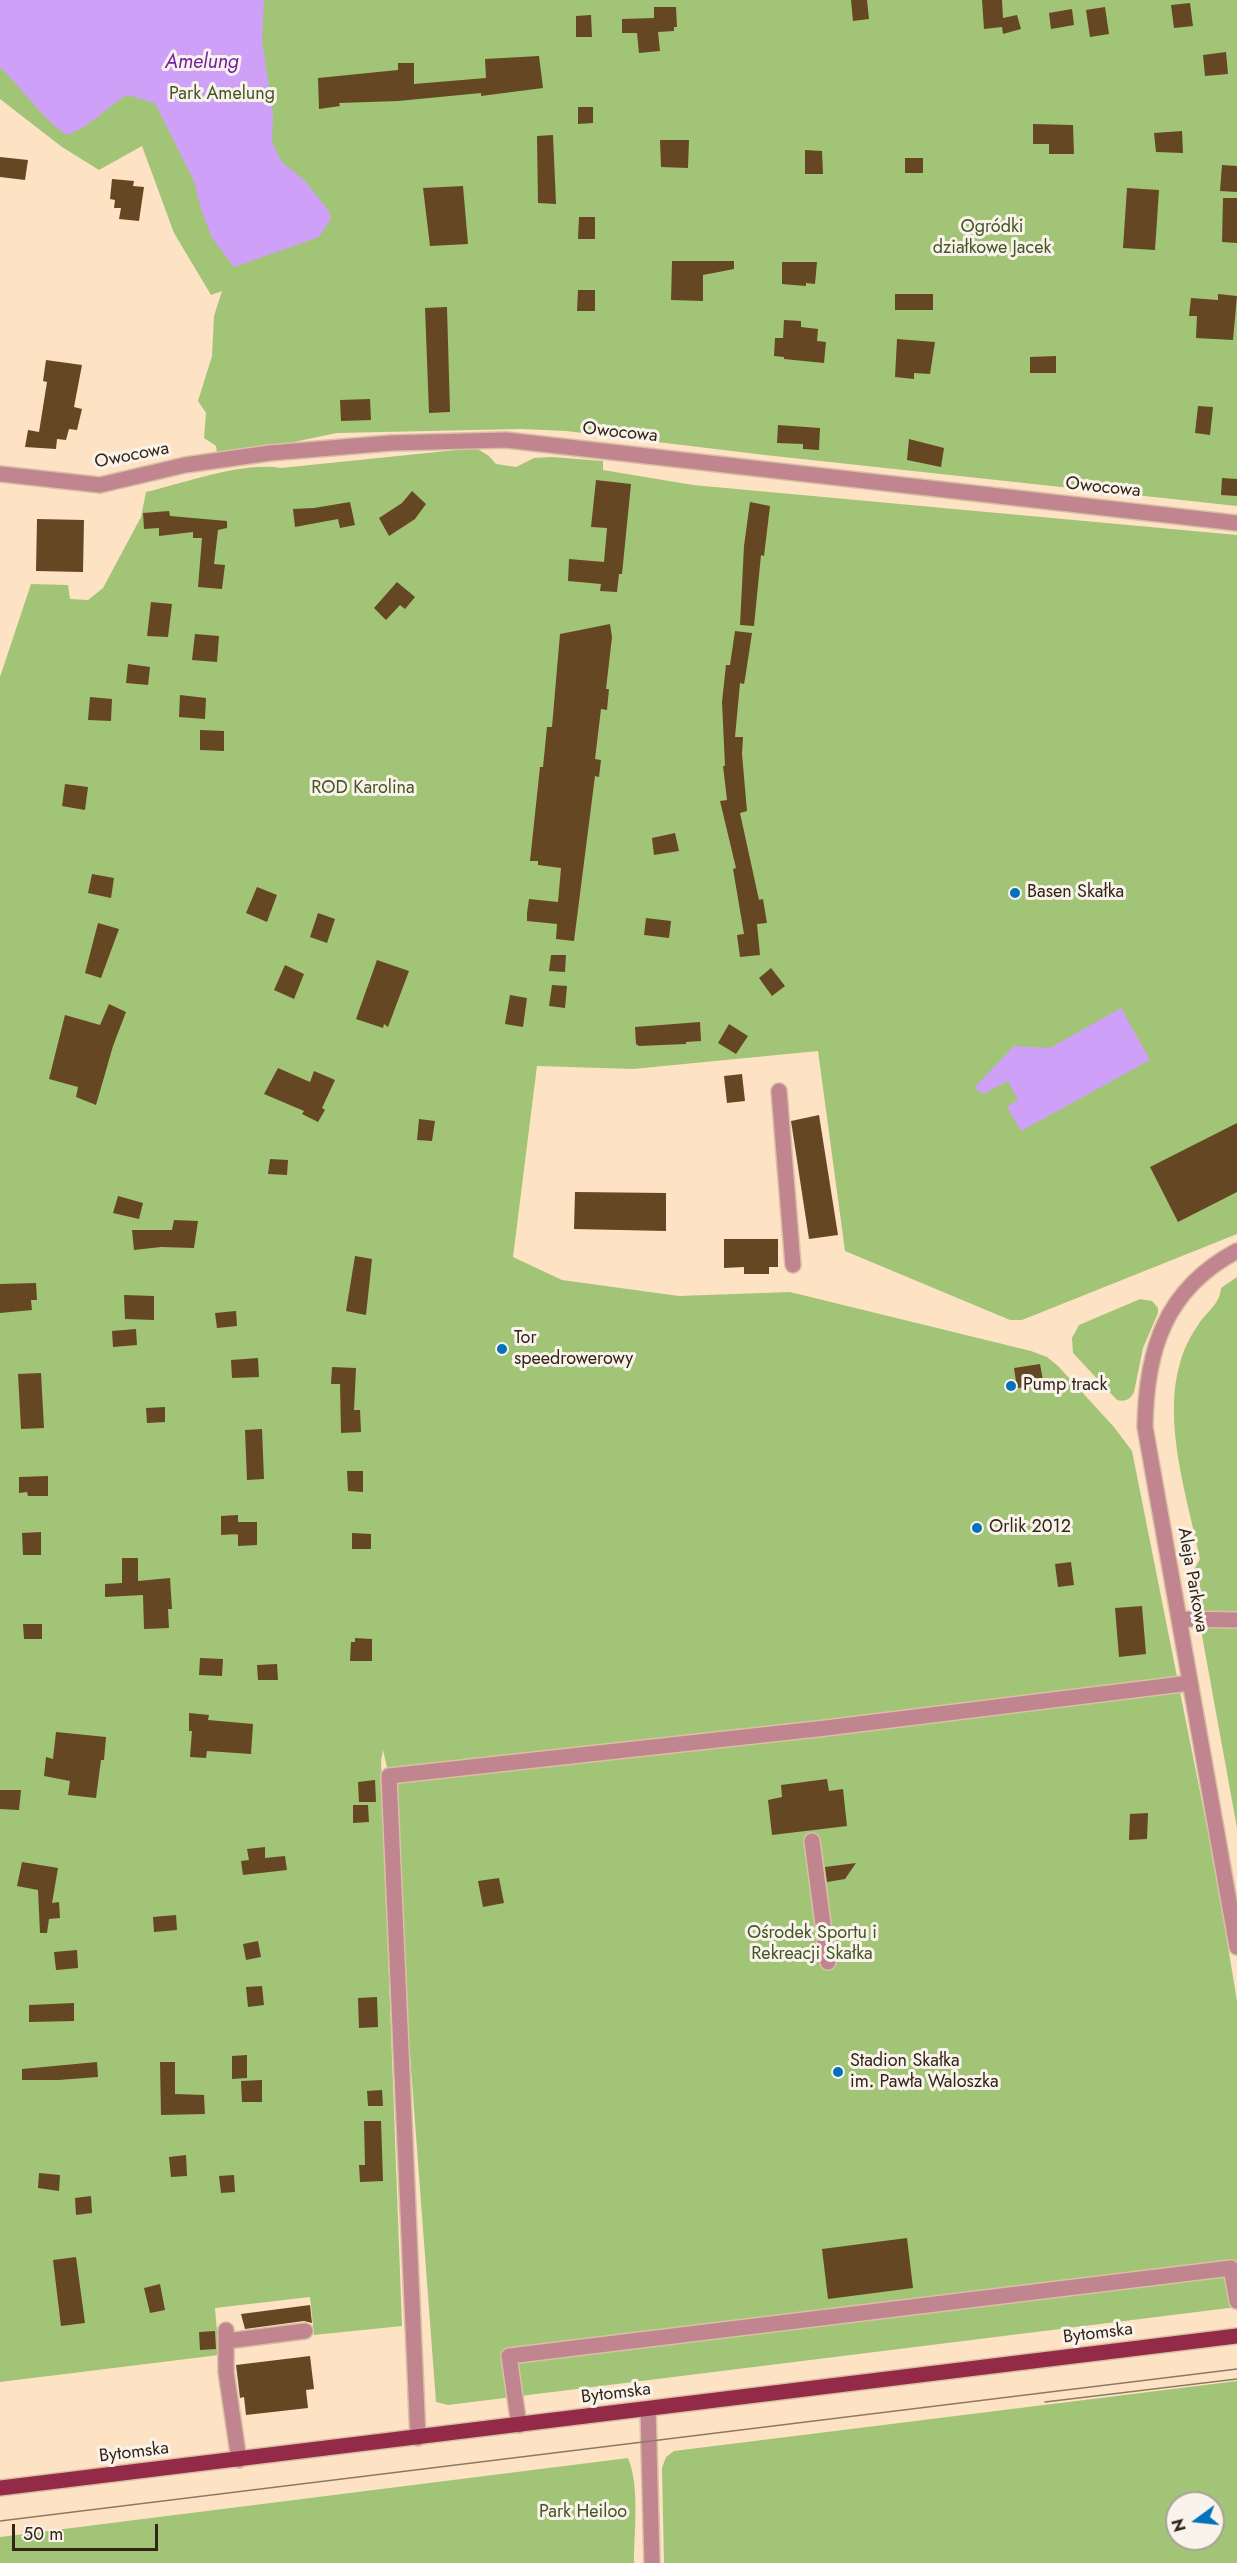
<!DOCTYPE html>
<html>
<head>
<meta charset="utf-8">
<style>
	body { margin:0 }
	#map { position:relative; width:1237px; height:2563px; overflow:hidden; background:#fee2c4; font-family:Jost,sans-serif }
	canvas { display:block }
	.north { position:absolute; left:1165px; top:2491px; width:60px; height:60px; box-sizing:border-box; background:#faf3eb; border:2px solid #aaa196; border-radius:50%; rotate:255deg; font-size:16px; font-weight:700; line-height:24px; text-align:center; color:#322517 }
	.north::after { content:''; display:block; margin:auto; width:21px; height:27px; background:#0372bc; clip-path:polygon(50% 0,100% 100%,50% 72%,0 100%) }
	.scale { position:absolute; left:12px; top:2524px; width:146px; height:27px; box-sizing:border-box; border:3px solid #322517; border-top:0; padding-left:8px; font-size:18px; line-height:21px; white-space:nowrap; color:#322517; -webkit-text-stroke:4px #faf3eb; paint-order:stroke }
</style>
</head>
<body>
<div id="map">
<canvas width="1237" height="2563"></canvas>
<div class="north">N</div>
<div class="scale">50 m</div>
</div>
<script>
const g = document.querySelector('canvas').getContext('2d');
g.lineJoin = 'round';
function fill(path, color) {
  g.fillStyle = color;
  g.fill(path, 'evenodd');
}
function trace(path, color, width, dash) {
  g.strokeStyle = color;
  g.lineWidth = width;
  g.lineCap = dash ? 'butt' : 'round';
  g.setLineDash(dash || []);
  g.stroke(path);
}
function write(font, color, halo, rows, align = 'center') {
  g.font = font + ' Jost,sans-serif';
  g.lineWidth = 6;
  g.setLineDash([]);
  g.textBaseline = 'middle';
  g.strokeStyle = halo;
  g.fillStyle = color;
  for (const [text, x, y, turn = 0] of rows) {
    g.save();
    g.translate(x, y);
    g.rotate((+turn || 0) * Math.PI / 180);
    g.textAlign = isNaN(turn) ? turn : align;
    if (halo) g.strokeText(text, 0, 0);
    g.fillText(text, 0, 0);
    g.restore();
  }
}
fill(new Path2D(`
	M0,0H1237V506L765,455L566,431L521,429L337,433L265,448L217,453L216,446L204,438L206,413L198,401L212,356L214,316L222,291L211,295L174,233L142,146L99,170L62,147L0,99Z
	M476,448L489,456L496,464L516,467L534,458L552,457L603,461V470L693,485L1237,535V1234L1022,1320H1010L845,1251L818,1051L633,1069L537,1066L513,1257L562,1280L679,1296L790,1292L1031,1351L1047,1357L1058,1366L1114,1427L1132,1451L1214,1862L1237,2001V2307L448,2405L436,2402L389,1776L383,1750L381,1761L402,2326L314,2335L310,2297L215,2308L219,2355L0,2382V677L31,584L68,585L70,599L88,600L103,588L141,517L146,492C184,483 244,461 281,468Z
	M1237,1277V1828L1191,1575L1200,1559C1188,1500 1162,1423 1180,1363C1184,1348 1191,1335 1200,1322C1209,1310 1220,1303 1221,1288Z
	M1140,1299L1152,1301L1158,1308V1313L1143,1348L1134,1392C1130,1400 1125,1402 1117,1400L1073,1353L1072,1338L1079,1325Z
	M1237,2381V2563H664L662,2468L666,2457L674,2451ZM1177,2503H1213V2539H1177Z
	M628,2458C640,2486 634,2532 634,2563H0V2537Z`), '#a2c477');
fill(new Path2D(`
	M0,0H264L262,41L273,114L272,142L281,161L305,181L328,210L331,219L319,237L234,267L212,238L201,209L194,181L155,103L127,95C105,108 91,127 66,135C40,116 23,89 0,67Z
	M1121,1008L1150,1060L1021,1131L1007,1107L1018,1100L1008,1081L983,1094L974,1088L1014,1046L1050,1048Z`), '#cfa0f8');
fill(new Path2D(`
	M851,0H867L869,19L853,21Z
	M982,0H1002L1003,18L1017,15L1021,29L1003,34L1002,27L984,29Z
	M1190,3L1193,26L1174,28L1171,5Z
	M654,7H676L677,27H674V31L658,32L660,51L639,53L637,33H622V19L654,18Z
	M1105,7L1109,34L1090,37L1086,10Z
	M1072,9L1074,25L1051,29L1049,13Z
	M591,15L592,37H576V16Z
	M1226,52L1228,74L1205,76L1203,55Z
	M539,56L543,88L481,96V93L398,101L339,103L340,106L319,109L318,78L398,70V63H414V84L486,78L485,59Z
	M578,107H593V123L578,124Z
	M1033,124L1073,125L1074,154H1049V144H1033Z
	M1182,131L1183,153L1156,152L1154,133Z
	M553,135L556,204L538,203L537,136Z
	M660,140H689L688,168L661,167Z
	M805,150L822,151L823,174H805Z
	M0,157L28,160L25,180L0,177Z
	M905,158H923V173H905Z
	M1222,165L1237,166V192L1220,191Z
	M112,179L134,181L133,186L144,187L139,221L119,219L121,208H114L115,200L110,199Z
	M463,186L468,244L430,246L423,188Z
	M1127,188L1159,190L1155,250L1123,248Z
	M1223,198H1237V243L1222,242Z
	M579,217H595V239H578Z
	M672,261H734V269L703,275V301L671,300Z
	M782,262H817L815,284L806,283V286L782,284Z
	M578,290H595V311H577Z
	M895,294H933V310H895Z
	M1218,294L1237,296L1233,340L1196,338L1197,316H1189L1191,298L1218,300Z
	M447,307L450,412L429,413L425,308Z
	M784,320L801,321V327L818,329L817,341L826,342L824,363L784,359V357L774,356L775,338H783Z
	M897,339L935,342L930,374L914,373V379L895,377Z
	M1056,356V373H1030V357Z
	M46,360L82,365L74,407L82,409L77,430L69,429L66,440L57,439L56,449L25,447L28,430L39,432L47,382L43,381Z
	M370,399L371,420L341,421L340,400Z
	M1198,406L1213,407L1210,435L1195,433Z
	M778,425L820,428L819,450L803,449V444L777,443Z
	M909,439L944,448L941,467L907,460Z
	M1222,478L1237,479V496L1221,495Z
	M596,480L631,484L622,574H619L617,592L600,591L601,584L568,581L569,559L604,562L607,528L591,527Z
	M412,491L426,504L415,519L389,536L379,518L402,503Z
	M350,502L355,525L340,528L338,519L295,527L293,509L314,508Z
	M750,502L770,506L764,556L761,555L754,626L740,625L744,546Z
	M169,511L170,516L227,521V528L218,530L214,564L225,565L222,589L198,587L202,538H193V532L159,536V528L144,529L143,513Z
	M37,519L84,520L83,572L36,571Z
	M397,582L415,597L405,609L400,605L386,620L374,608Z
	M151,602L172,604L168,637L147,636Z
	M610,624L612,637L606,689H609L607,710L601,709L595,759L601,760L599,777L595,776L574,941L556,939L557,924L527,921V913L529,899L558,902L561,868L538,865V861H530L540,767H543L547,727H552L560,634Z
	M735,631L752,633L745,679L744,684L740,683L735,737H743L742,754L747,811L740,813L759,900L763,899L767,923L757,924L760,955L740,957L737,935L744,934L733,869L736,868L720,801L727,800L723,766H725L722,702L726,665H730Z
	M195,634L219,636L217,662L192,660Z
	M128,664L150,667L148,685L126,683Z
	M180,695L206,698L205,719L179,717Z
	M90,697L112,699L111,721L88,720Z
	M200,730L224,731V751L200,750Z
	M65,784L88,787L85,810L62,806Z
	M675,833L679,851L654,855L652,838Z
	M92,874L114,878L111,898L88,893Z
	M257,887L277,895L267,922L246,913Z
	M318,913L335,919L327,943L310,937Z
	M646,918L671,921L669,938L644,935Z
	M98,923L119,929L101,978L85,973Z
	M551,955H566L565,972L549,971Z
	M377,960L409,971L388,1027L384,1024L383,1028L356,1019Z
	M285,965L304,974L294,999L274,990Z
	M771,968L785,986L772,996L759,978Z
	M552,985L567,986L565,1008L549,1006Z
	M510,995L527,998L523,1027L505,1024Z
	M109,1004L126,1012L113,1046L96,1105L76,1097L78,1087L49,1079L65,1015L100,1025Z
	M700,1022L701,1041L686,1042V1044L639,1046L636,1044L635,1027Z
	M729,1024L748,1036L736,1054L718,1043Z
	M278,1068L310,1082L314,1071L335,1080L322,1108L325,1110L318,1122L302,1114L304,1111L264,1094Z
	M742,1074L745,1101L727,1103L724,1076Z
	M819,1115L838,1235L809,1239L791,1121Z
	M419,1119L435,1121L432,1141L417,1140Z
	M1237,1123V1192L1178,1222L1150,1167Z
	M270,1159L288,1160L287,1175L268,1174Z
	M575,1192L666,1193V1231L574,1229Z
	M118,1196L143,1203L139,1219L113,1213Z
	M174,1220L198,1221L194,1248L161,1247L134,1250L132,1230H172Z
	M724,1239H778V1267H769V1274H744V1267L724,1268Z
	M355,1256L372,1259L366,1315L346,1311Z
	M36,1283L37,1300H31L32,1310L0,1313V1284Z
	M124,1295L154,1296V1320L125,1319Z
	M236,1311L237,1326L217,1328L215,1313Z
	M136,1329L137,1345L113,1347L112,1331Z
	M258,1358L259,1377L232,1378L231,1360Z
	M1040,1364L1044,1386L1017,1388L1014,1368Z
	M332,1367L356,1368L354,1410H360L361,1432L341,1433L340,1384H331Z
	M41,1373L44,1428L21,1429L18,1374Z
	M165,1407V1422L147,1423L146,1408Z
	M262,1429L264,1479L247,1480L245,1430Z
	M347,1471H363V1492L348,1491Z
	M48,1476V1496H28L27,1492L19,1493V1477Z
	M238,1515V1534L221,1535V1516Z
	M238,1522H257V1545L238,1546Z
	M41,1532V1555H23L22,1533Z
	M352,1533L371,1534V1549H352Z
	M122,1558H138V1581L170,1578L172,1609H168L169,1628L144,1629L143,1595L105,1597V1584L122,1583Z
	M1071,1562L1074,1585L1058,1587L1055,1564Z
	M1142,1606L1146,1654L1119,1657L1115,1608Z
	M23,1624H42V1639H24Z
	M355,1638L372,1639V1661H350L351,1642H355Z
	M200,1658L223,1659L222,1676L199,1675Z
	M277,1664L278,1680H258L257,1665Z
	M189,1713L209,1715L208,1720L253,1724L251,1754L207,1751L206,1758L190,1757L192,1731H189Z
	M56,1732L106,1737L104,1760H101L96,1798L68,1795L70,1781L44,1776L46,1757L53,1759Z
	M827,1779L829,1791L843,1789L847,1826L772,1835L768,1800L782,1797L781,1785Z
	M375,1780L376,1802H359L358,1782Z
	M0,1790H21L19,1810L0,1809Z
	M353,1805H368L369,1822L353,1823Z
	M1148,1813L1147,1839L1129,1840L1130,1814Z
	M265,1847V1858L285,1856L287,1870L243,1875L241,1861L249,1860L247,1849Z
	M22,1862L58,1868L52,1903L59,1902L60,1918L49,1919L47,1933H40L38,1890L17,1886Z
	M856,1863L845,1879L827,1882L825,1867Z
	M499,1878L504,1903L483,1907L478,1881Z
	M176,1915L177,1930L154,1932L153,1917Z
	M258,1941L261,1957L246,1960L243,1944Z
	M77,1950L78,1968L56,1970L54,1952Z
	M262,1986L264,2005L248,2007L246,1987Z
	M377,1997L378,2027L359,2028L358,1998Z
	M74,2003V2021L29,2022V2005Z
	M247,2055V2078L232,2079V2056Z
	M97,2062L98,2077L59,2080H22V2069Z
	M160,2062H175V2094L204,2095L205,2114L161,2115Z
	M262,2080V2102H242L241,2081Z
	M382,2090L383,2106H368L367,2091Z
	M364,2121H381L383,2181L360,2182L359,2165H365Z
	M186,2155L187,2176L171,2177L169,2157Z
	M39,2173L60,2175L59,2191L38,2188Z
	M234,2175L235,2192L221,2193L219,2176Z
	M91,2196L92,2213L76,2215L75,2198Z
	M907,2238L913,2288L828,2299L822,2249Z
	M76,2257L85,2323L61,2326L53,2260Z
	M160,2284L165,2310L150,2313L144,2288Z
	M310,2305L312,2323L304,2321L245,2329L241,2314Z
	M215,2331L216,2349L200,2350L199,2332Z
	M310,2356L314,2389L306,2390L308,2408L246,2415L244,2397L240,2398L236,2365Z`), '#664723');
const minor = new Path2D(`
	M0,474L100,485L185,465L270,453L391,443L506,440L1237,523
	M779,1091L793,1265
	M1237,1251C1165,1289 1146,1350 1145,1427L1237,1947
	M1179,1619L1237,1620
	M812,1841L828,1962
	M226,2330V2372L239,2460
	M227,2341L305,2331
	M648,2409L652,2563
	M519,2425L509,2356L1231,2268L1237,2301
	M418,2438L389,1776L826,1728L1190,1683`);
const major = new Path2D(`
	M0,2488L1237,2336`);
trace(minor, '#d9c0a5', 18);
trace(major, '#d9c0a5', 18);
trace(minor, '#c0858f', 15);
trace(major, '#932b48', 15);
trace(new Path2D(`
	M1045,2402L1237,2379
	M0,2521L1237,2369`), '#8c7964', 1.5);
for (const [x, y, r, color] of [
	[1015,893,6,"#0372bc"],
	[502,1349,6,"#0372bc"],
	[1011,1386,6,"#0372bc"],
	[977,1528,6,"#0372bc"],
	[838,2072,6,"#0372bc"]
]) {
  const dot = new Path2D();
  dot.arc(x, y, r, 0, 2 * Math.PI);
  g.fillStyle = color;
  g.fill(dot);
  trace(dot, '#faf3eb', 2);
}
write('18px', '#425625', '#faf3eb', [
	["Park Amelung",222,95],
	["Ogródki",992,228],
	["działkowe Jacek",992,249],
	["ROD Karolina",363,789],
	["Ośrodek Sportu i",812,1934],
	["Rekreacji Skałka",812,1955],
	["Park Heiloo",583,2513]
]);
write('18px', '#322517', '#faf3eb', [
	["Owocowa",620,433,6],
	["Owocowa",132,456,-11],
	["Owocowa",1103,488,6],
	["Aleja Parkowa",1192,1580,80],
	["Bytomska",1098,2334,-7],
	["Bytomska",616,2394,-7],
	["Bytomska",134,2453,-7]
]);
write('18px', '#322517', '#faf3eb', [
	["Basen Skałka",1027,893],
	["Tor",514,1339],
	["speedrowerowy",514,1360],
	["Pump track",1023,1386],
	["Orlik 2012",989,1528],
	["Stadion Skałka",850,2062],
	["im. Pawła Waloszka",850,2083]
], 'left');
write('italic 20px', '#7121a3', '#faf3eb', [
	["Amelung",202,63]
]);
</script>
</body>
</html>
